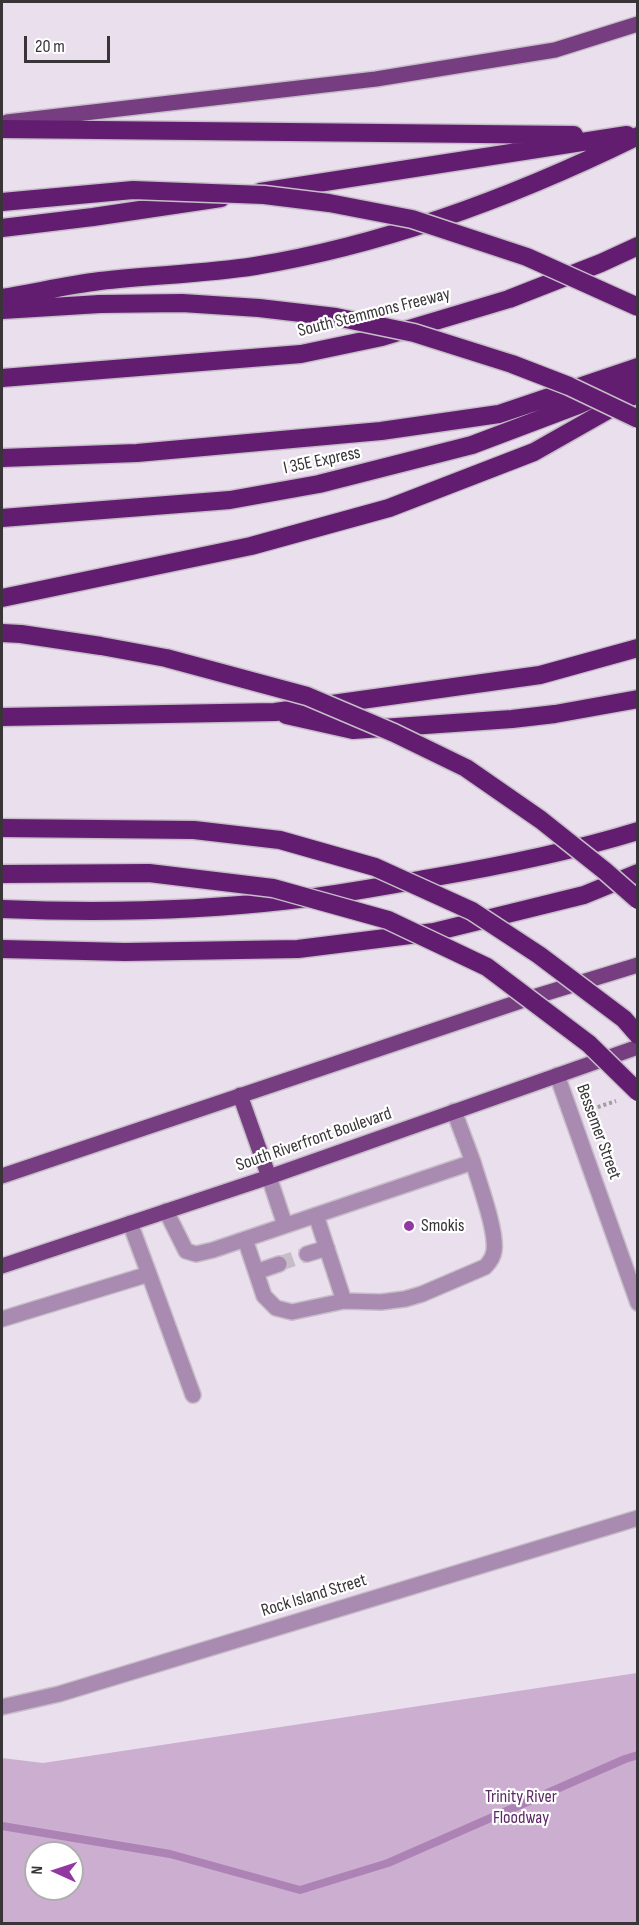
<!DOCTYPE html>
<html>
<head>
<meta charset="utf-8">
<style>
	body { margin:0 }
	#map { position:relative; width:639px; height:1925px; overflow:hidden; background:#eadfec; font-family:"Sofia Sans Condensed",sans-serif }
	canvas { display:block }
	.frame { position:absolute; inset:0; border:3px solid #383438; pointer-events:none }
	.north { position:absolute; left:24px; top:1841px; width:60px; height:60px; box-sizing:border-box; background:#fff; border:2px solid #afaeaf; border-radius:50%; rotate:273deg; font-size:16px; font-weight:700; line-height:24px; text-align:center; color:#383438 }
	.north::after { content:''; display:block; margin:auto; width:21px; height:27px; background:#9238a3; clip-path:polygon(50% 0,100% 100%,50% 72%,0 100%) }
	.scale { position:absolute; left:24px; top:36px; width:86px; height:27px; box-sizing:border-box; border:3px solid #383438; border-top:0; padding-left:8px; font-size:18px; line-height:21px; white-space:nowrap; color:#383438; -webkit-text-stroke:4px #fff; paint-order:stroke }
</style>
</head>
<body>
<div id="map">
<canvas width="639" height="1925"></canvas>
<div class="frame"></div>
<div class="north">N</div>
<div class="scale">20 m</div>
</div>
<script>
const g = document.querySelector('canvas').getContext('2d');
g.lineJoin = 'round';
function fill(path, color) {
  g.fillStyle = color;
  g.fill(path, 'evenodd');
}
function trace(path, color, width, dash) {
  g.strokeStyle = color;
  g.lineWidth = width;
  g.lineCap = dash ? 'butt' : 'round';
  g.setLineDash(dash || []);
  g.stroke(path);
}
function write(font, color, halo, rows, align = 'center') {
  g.font = font + ' "Sofia Sans Condensed",sans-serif';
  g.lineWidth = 4.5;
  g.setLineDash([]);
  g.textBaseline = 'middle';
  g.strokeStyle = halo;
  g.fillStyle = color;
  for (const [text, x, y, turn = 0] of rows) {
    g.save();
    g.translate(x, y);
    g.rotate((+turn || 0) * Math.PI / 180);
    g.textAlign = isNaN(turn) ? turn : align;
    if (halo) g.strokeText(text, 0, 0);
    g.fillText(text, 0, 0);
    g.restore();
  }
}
fill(new Path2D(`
	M637,1673V1923H2V1758L43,1763ZM36,1853H72V1889H36Z`), '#cbaed0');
trace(new Path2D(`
	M2,1826L170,1854L300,1890L388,1863L625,1759L638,1755`), '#ac83b4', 8);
trace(new Path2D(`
	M279,1264L307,1254`), '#c6bdc8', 15, [15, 8]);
const minor = new Path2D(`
	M557,1075L638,1303
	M269,1177L285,1225
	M166,1211L186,1251L196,1254L213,1250L473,1162L454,1111
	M316,1215L344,1301
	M245,1239L264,1296L276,1308L292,1312L344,1301L381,1302L405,1299L422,1294L485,1267C490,1262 493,1258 494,1251C497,1231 479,1183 473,1162
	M307,1254L327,1248
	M256,1272L279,1264
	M149,1274L193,1395
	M2,1319L149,1274L130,1223
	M2,1707L59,1694L638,1518`);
const major = new Path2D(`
	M7,122L376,79L555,50L638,24
	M240,1095L269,1177
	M2,1176L530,998L638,965
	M2,1266L269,1177L638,1047`);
const highway = new Path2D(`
	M2,129L574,135
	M260,192L627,135
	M2,228L93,217L221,198
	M2,298C34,293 67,285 100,281C151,275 204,274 255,266C388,244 516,196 638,136
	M2,310L100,304
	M2,378L301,354L382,337L509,299L601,263L638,246
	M2,458L137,453L381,431L499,414L638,367
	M2,518L230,500L319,484L472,445L578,405L638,378
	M2,598L251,546L389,508L534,452L638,393
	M286,715L353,730L512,719L555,714L638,699
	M2,717L275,712L540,675L638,648
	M2,909C98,913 196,911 291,900C338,895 384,886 430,878C500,866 570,852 638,831
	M2,949L125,952L298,949L434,932L584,895L638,873`);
trace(minor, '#c6bdc8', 18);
trace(major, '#c6bdc8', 18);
trace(highway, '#c6bdc8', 21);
trace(new Path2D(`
	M592,1109L616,1101`), '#a39aa4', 4, [3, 3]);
trace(minor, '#a98ab0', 15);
trace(major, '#763d81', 15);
trace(highway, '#621d70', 18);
const highwayBridge = new Path2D(`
	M2,202L133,190L264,195L329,203L412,219L527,257L638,307
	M100,304L182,303L259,308L336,317L414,333L512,364L569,386L638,419
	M2,633L21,634L101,646L166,658L307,696L394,733L466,768L541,820L605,871L638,900
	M2,828L194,830L280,840L375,867L472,911L539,955L624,1019L638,1035
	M2,874L149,873L273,888L388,920L487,967L589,1044L638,1092`);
trace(highwayBridge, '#c6bdc8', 21, []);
trace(highwayBridge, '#621d70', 18);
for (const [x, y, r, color] of [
	[409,1226,6,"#9238a3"]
]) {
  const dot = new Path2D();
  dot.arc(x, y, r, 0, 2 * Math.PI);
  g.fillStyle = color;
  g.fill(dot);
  trace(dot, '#fff', 2);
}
write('18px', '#383438', '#fff', [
	["South Stemmons Freeway",374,313,-14],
	["I 35E Express",322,461,-12],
	["Bessemer Street",598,1132,70],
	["South Riverfront Boulevard",314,1140,-19],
	["Rock Island Street",314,1596,-17]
]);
write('18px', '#383438', '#fff', [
	["Smokis",421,1226]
], 'left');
write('18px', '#5c2966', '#fff', [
	["Trinity River",521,1797],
	["Floodway",521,1818]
]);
</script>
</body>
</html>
